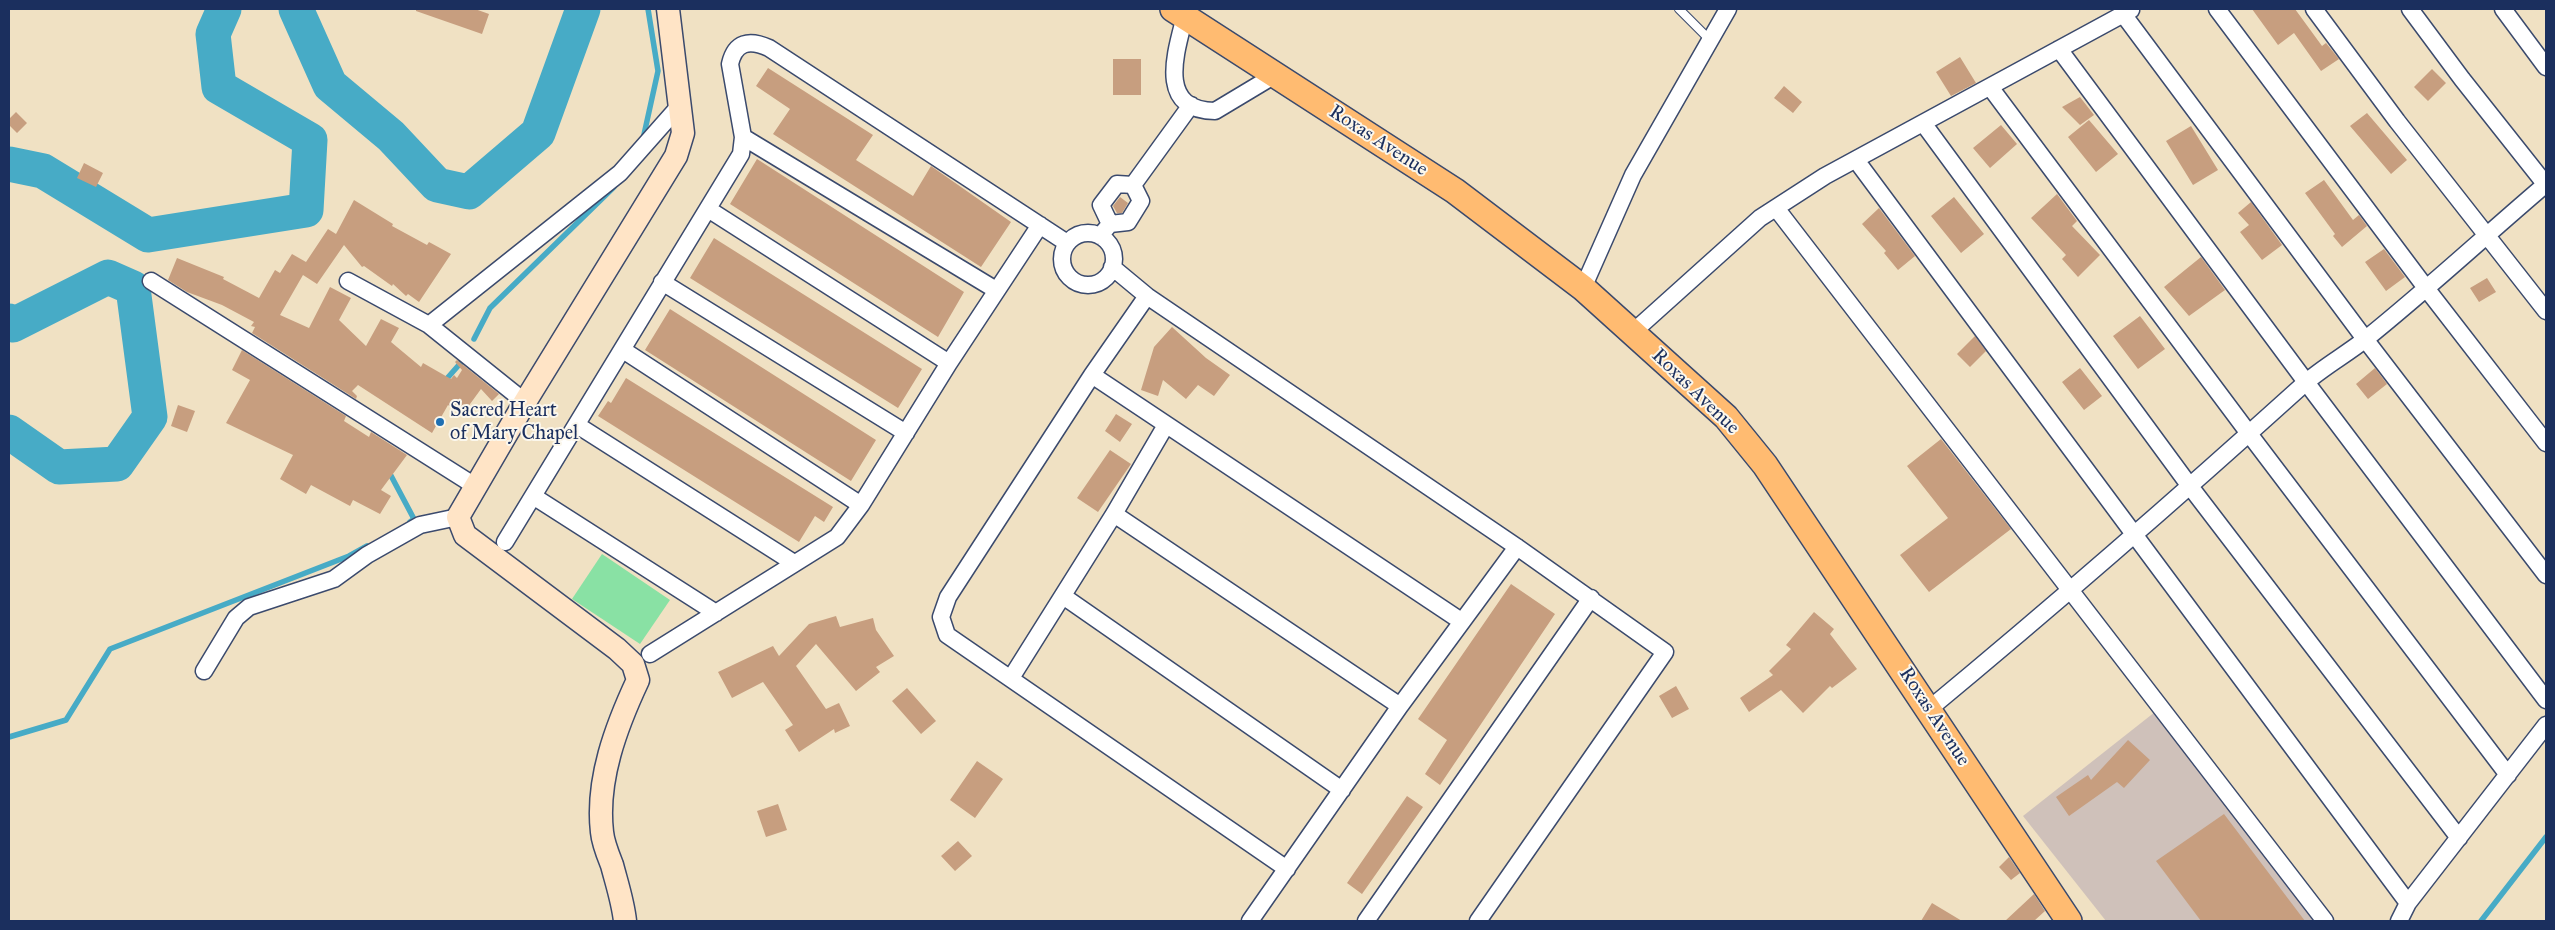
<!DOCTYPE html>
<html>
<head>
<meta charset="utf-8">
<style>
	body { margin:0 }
	#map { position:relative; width:2555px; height:930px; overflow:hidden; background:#f0e1c3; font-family:"IM FELL Great Primer",serif }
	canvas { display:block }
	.frame { position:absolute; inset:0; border:10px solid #1b2f5e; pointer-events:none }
</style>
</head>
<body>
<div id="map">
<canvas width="2555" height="930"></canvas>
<div class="frame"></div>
</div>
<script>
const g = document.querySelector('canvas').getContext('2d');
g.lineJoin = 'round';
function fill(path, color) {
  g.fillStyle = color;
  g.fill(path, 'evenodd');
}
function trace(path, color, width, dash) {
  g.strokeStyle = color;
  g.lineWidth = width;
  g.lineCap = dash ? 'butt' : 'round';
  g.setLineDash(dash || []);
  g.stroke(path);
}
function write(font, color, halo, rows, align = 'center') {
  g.font = font + ' "IM FELL Great Primer",serif';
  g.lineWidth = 4;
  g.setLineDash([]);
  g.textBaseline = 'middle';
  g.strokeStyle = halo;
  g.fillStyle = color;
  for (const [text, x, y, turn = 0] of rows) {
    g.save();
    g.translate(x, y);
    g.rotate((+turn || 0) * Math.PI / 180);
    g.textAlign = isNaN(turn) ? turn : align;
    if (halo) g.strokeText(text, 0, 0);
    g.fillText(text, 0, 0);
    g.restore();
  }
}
fill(new Path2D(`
	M2160,708L2323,921H2106L2023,816Z`), '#cfc1ba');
fill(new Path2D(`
	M602,554L670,600L640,644L572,599Z`), '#89e1a4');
trace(new Path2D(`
	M643,139L658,71L648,9
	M474,339L490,308L614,187
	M443,383L465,358
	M388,470L414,519L410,522
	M9,737L66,720L110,649L349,556L367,546
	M2481,921L2546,837`), '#47abc6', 5.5);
trace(new Path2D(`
	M296,9L330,85L391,136L437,185L469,192L538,133L583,9
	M9,164L43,171L148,235L306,210L310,140L219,87L213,34L224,9
	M9,321L13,325L108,277L133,288L150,417L117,464L59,467L9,432`), '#47abc6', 35);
fill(new Path2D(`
	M416,9H475L489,14L482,34L416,11Z
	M2252,9H2295L2322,46L2326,43L2339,59L2321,71L2294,33L2278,45Z
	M1960,57L1976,83L1951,96L1936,72Z
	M1113,59H1141V95H1113Z
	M768,68L873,135L856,160L913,196L931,166L1011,222L981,267L773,134L790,109L756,86Z
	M2432,69L2446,83L2428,101L2414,87Z
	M1784,86L1802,102L1793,113L1774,98Z
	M2080,97L2094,115L2080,125L2062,107Z
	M16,112L27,123L17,133L9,125V119Z
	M2367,113L2407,160L2391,174L2350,126Z
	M2089,120L2118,154L2096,172L2068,137Z
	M2001,125L2017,144L1990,168L1973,148Z
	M2191,126L2218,170L2193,185L2166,141Z
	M757,159L964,292L938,337L730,204Z
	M84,163L103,173L96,187L77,178Z
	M2324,180L2353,220L2359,215L2367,226L2342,247L2333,236L2335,234L2305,193Z
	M2057,194L2077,221L2072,226L2100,255L2078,277L2062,259L2066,255L2031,218Z
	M1120,197L1128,203L1122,213H1117L1113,206Z
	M1954,197L1984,234L1961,253L1931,216Z
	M354,200L393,224L392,226L427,245L429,242L451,254L419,302L408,294L406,296L393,284L392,286L364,266L362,267L344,245L317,284L303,275L280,315L309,328L330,287L351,298L339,320L366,346L381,319L399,328L391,342L421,367L423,363L451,379L454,375L457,378L462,370L455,362L457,360L499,394L492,401L481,389L462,415L448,405L432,433L358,385L352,391L357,396L356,399L252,333L255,327L251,326L254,322L222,305L187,292L168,280L177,258L224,277L223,279L259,298L275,270L280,273L292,254L306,262L328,229L336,234Z
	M2251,202L2282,245L2262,260L2240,232L2249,225L2238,213Z
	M1879,208L1915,256L1898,270L1884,253L1886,251L1862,224Z
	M714,238L922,369L898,408L690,278Z
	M2384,249L2405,277L2386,291L2365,262Z
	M2201,257L2225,290L2189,316L2164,287Z
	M2487,278L2496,292L2479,302L2470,288Z
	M670,309L876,440L851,481L645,350Z
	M2140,316L2165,349L2138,369L2113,336Z
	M1172,327L1206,358L1230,375L1214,396L1198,385L1186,399L1163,380L1158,396L1141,390L1154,347Z
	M1975,336L1986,351L1970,367L1957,354Z
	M242,350L346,416L344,421L369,437L371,432L407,455L381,490L391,496L380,514L353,500L350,506L311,485L306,494L280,479L293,455L226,423L250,380L232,370Z
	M2080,368L2102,396L2084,410L2062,382Z
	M2375,368L2387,384L2368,399L2356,384Z
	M626,378L833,507L824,522L815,516L799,542L598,416L608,401L611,403Z
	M178,405L195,411L187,432L171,426Z
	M1116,414L1132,424L1120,442L1105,431Z
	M1941,439L2011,529L1929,592L1900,555L1948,518L1907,466Z
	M1110,450L1131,464L1098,512L1077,498Z
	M1511,584L1555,614L1440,785L1425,774L1447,740L1418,719Z
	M1814,612L1834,629L1830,634L1857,669L1832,688L1830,686L1803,713L1781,690L1749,712L1740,698L1773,675L1769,671L1791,649L1786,645Z
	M836,616L840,627L873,618L876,630L894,656L876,667L880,672L856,691L816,644L796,666L826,709L839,703L850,726L835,733L834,729L799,752L785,730L793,725L763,682L732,698L718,672L773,646L779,656L809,624Z
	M1676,686L1689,709L1672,718L1659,696Z
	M907,688L936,721L921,734L892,701Z
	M2128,740L2150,760L2124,788L2117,782L2069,816L2056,797L2088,775L2091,780Z
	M977,761L1003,779L975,818L950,800Z
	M1407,796L1423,807L1362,894L1347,883Z
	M778,804L787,830L766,837L757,811Z
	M2224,814L2305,921H2201L2156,861Z
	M958,841L972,856L955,871L941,856Z
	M2009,857L2020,873L2011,880L1999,867Z
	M2034,894L2045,911L2034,921H2005Z
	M1932,903L1962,921H1921Z`), '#c79e7f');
const lane = new Path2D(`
	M1679,9L1709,39`);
const street = new Path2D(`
	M2217,9L2426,288L2546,443
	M2314,9L2397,121L2546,311
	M2410,9L2462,79L2546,185
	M2503,9L2546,67
	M2123,14L2365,339L2546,575
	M1185,16C1176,52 1156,110 1215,111L1275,75
	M2059,49L2306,382L2546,700
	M1990,87L2250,435L2508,775
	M1923,123L2189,485L2459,838
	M743,137L996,290
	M1856,160L2408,903
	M1133,185L1191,105
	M1776,208L2325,921
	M708,209L949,363
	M1110,224L1101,205L1117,184L1133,185
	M1062 259a26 26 0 1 1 52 0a26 26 0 1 1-52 0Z
	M1100,236L1110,224L1128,222L1141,201L1133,185
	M1112,267L1147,296L1517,547L1665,652L1478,921
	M151,281L475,486
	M348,281L429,325L525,402
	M662,282L906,433
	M1583,288L1633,175L1728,9
	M1147,296L1092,375L948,597L941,617L947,635L1287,869
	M429,325L620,173L681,104
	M1632,333L1760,218L1825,176L2131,10
	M623,350L861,505
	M1092,375L1461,621
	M577,425L794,563
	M533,496L716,613
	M1114,514L1400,706
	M505,542L741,154L743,137L730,64C735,42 749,39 769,48L1067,243
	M1063,596L1342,790
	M650,654L837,537L861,505L949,363L1040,225
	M204,671L236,618L249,607L334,579L367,555L420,525L458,517
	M1011,678L1114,514L1166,425
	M1928,710C2056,604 2181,495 2304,384C2323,367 2347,354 2367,338C2428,289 2486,235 2546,184
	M1250,921L1400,706L1517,547
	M1366,921L1591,598
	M2399,921L2408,903L2546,725`);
const secondary = new Path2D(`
	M625,921C623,902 617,884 612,865C608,855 603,843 602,832C596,780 616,727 638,680L633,664L617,649L465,535L458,517L525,402L676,156L683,133L668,9`);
const primary = new Path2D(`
	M1173,9L1455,191L1583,288L1726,417L1765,465L2069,921`);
trace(lane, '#3b4a6d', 10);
trace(street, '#3b4a6d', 19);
trace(secondary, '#3b4a6d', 25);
trace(primary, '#3b4a6d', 28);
trace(lane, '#fff', 8);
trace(street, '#fff', 16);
trace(secondary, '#ffe4c6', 22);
trace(primary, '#ffbb71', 25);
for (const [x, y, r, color] of [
	[440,422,5,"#1f6fb2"]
]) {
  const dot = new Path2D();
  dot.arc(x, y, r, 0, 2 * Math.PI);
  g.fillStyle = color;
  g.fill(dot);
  trace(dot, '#fbf7ec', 2);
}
write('20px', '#1b2f5e', '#fbf7ec', [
	["Roxas Avenue",1378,141,33],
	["Roxas Avenue",1695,392,44],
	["Roxas Avenue",1934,717,57]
]);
write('20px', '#1b2f5e', '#fbf7ec', [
	["Sacred Heart",450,411],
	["of Mary Chapel",450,434]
], 'left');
</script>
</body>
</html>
